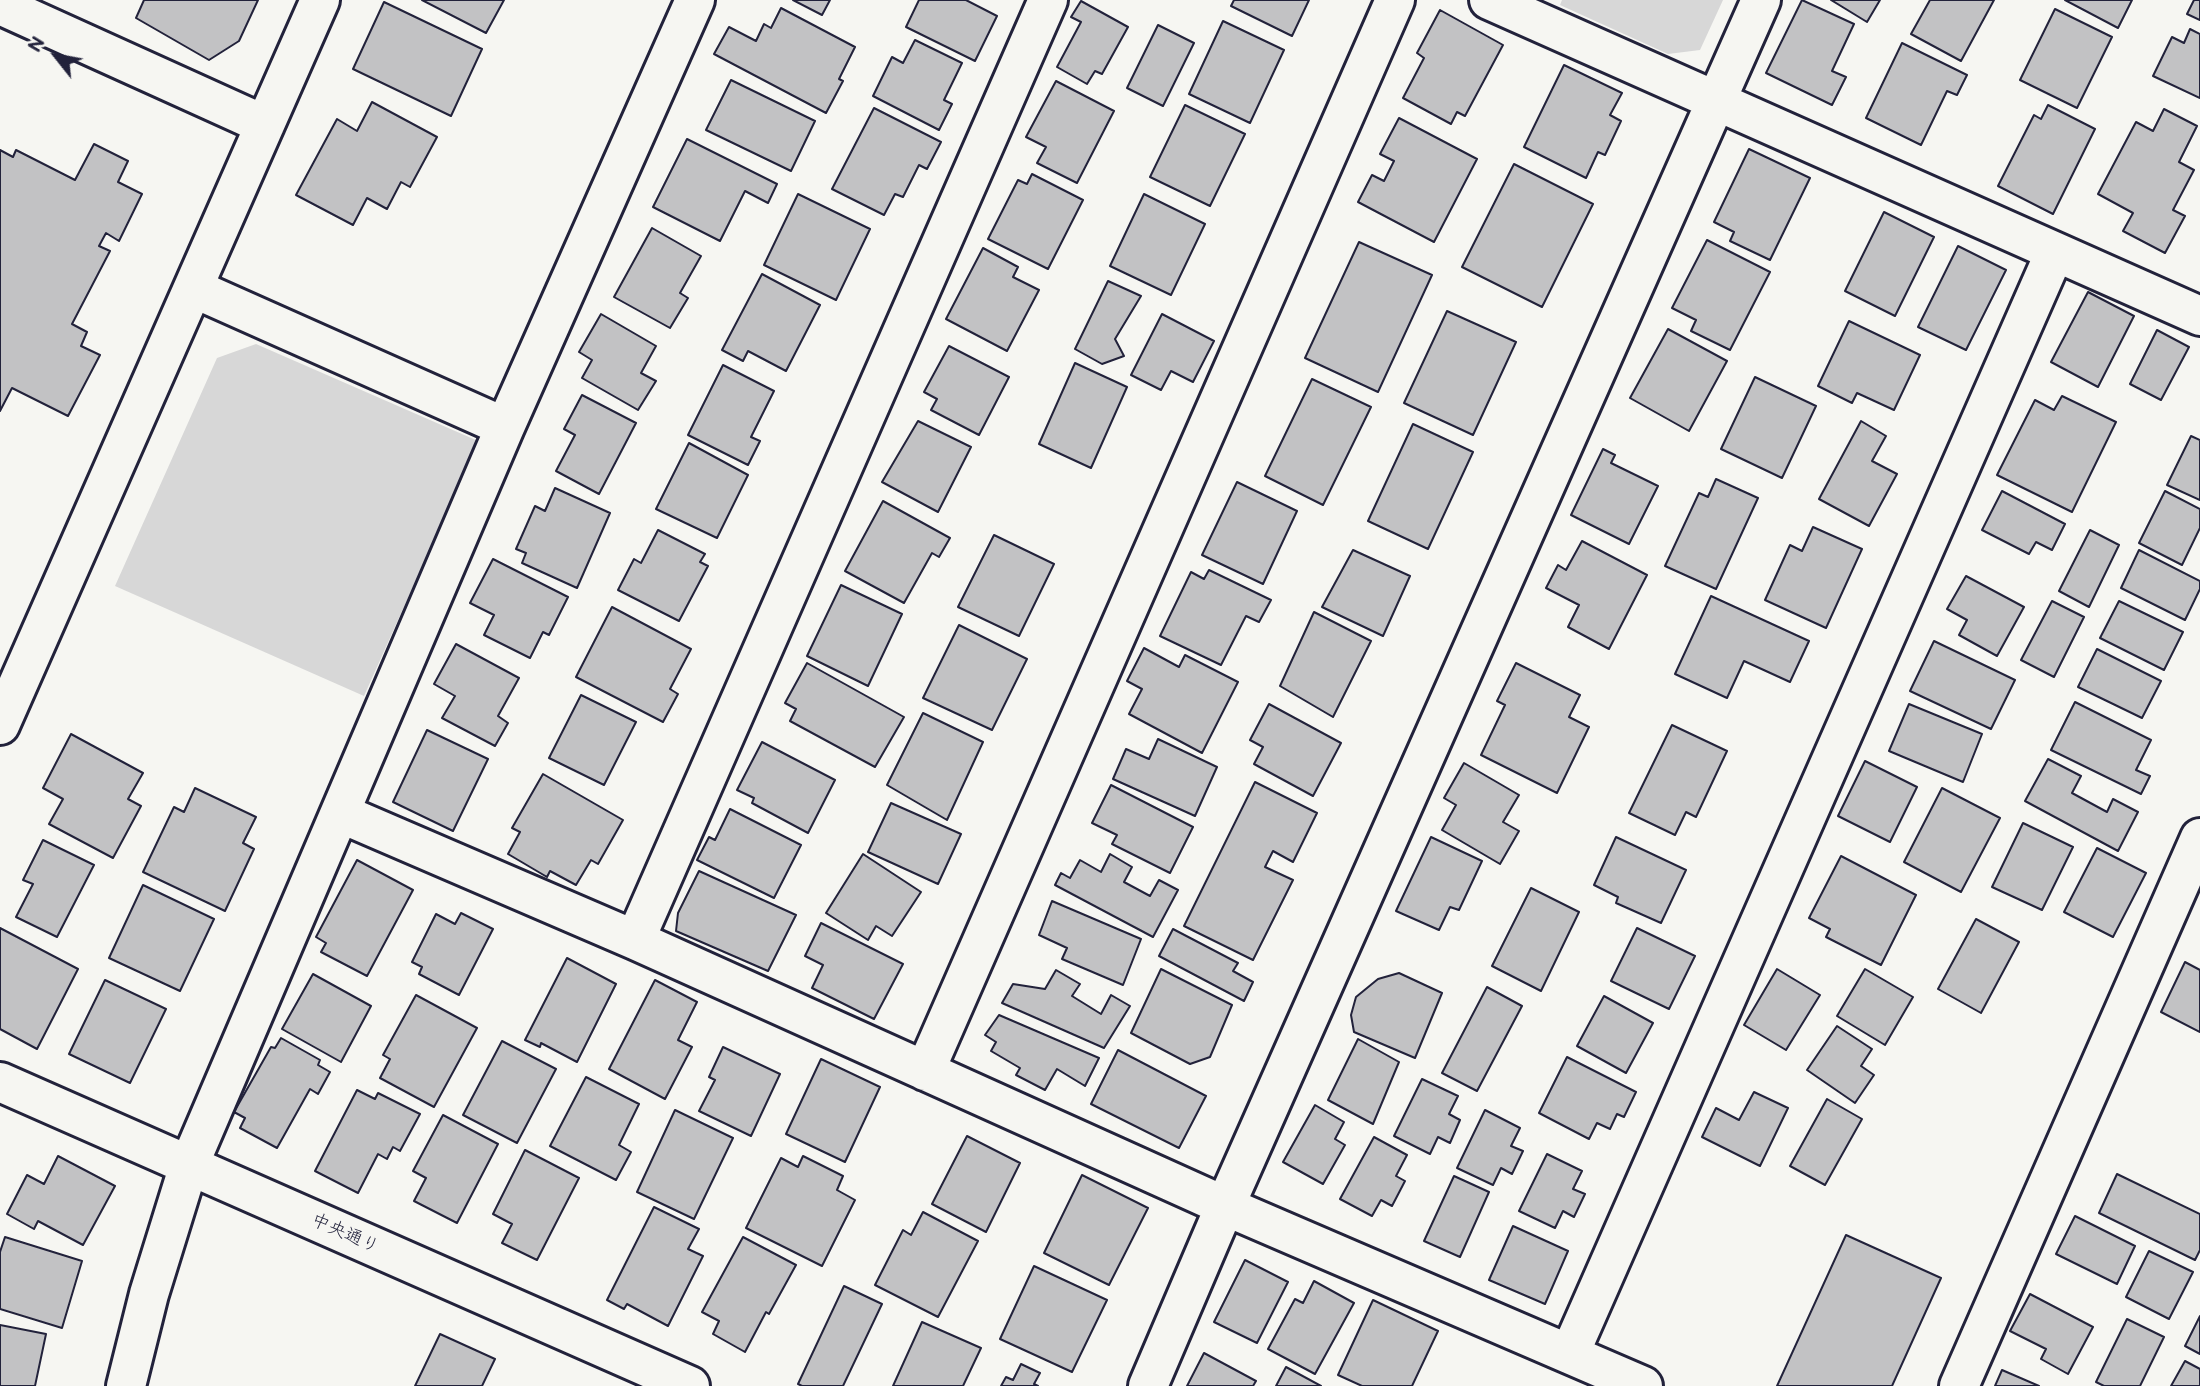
<!DOCTYPE html>
<html>
<head>
<meta charset="utf-8">
<style>
	body { margin:0 }
	#map { position:relative; width:2200px; height:1386px; overflow:hidden; background:#f6f6f2; font-family:"Balsamiq Sans",sans-serif }
	canvas { display:block }
	.north { position:absolute; left:21px; top:21px; width:70px; height:70px; -webkit-text-stroke:5px #f6f6f2; paint-order:stroke; rotate:301deg; font-size:19px; font-weight:700; line-height:28px; text-align:center; color:#22223b }
	.north::after { content:''; display:block; margin:auto; width:24px; height:32px; background:#22223b; clip-path:polygon(50% 0,100% 100%,50% 72%,0 100%) }
</style>
</head>
<body>
<div id="map">
<canvas width="2200" height="1386"></canvas>
<div class="north">N</div>
</div>
<script>
const g = document.querySelector('canvas').getContext('2d');
g.lineJoin = 'round';
function fill(path, color) {
  g.fillStyle = color;
  g.fill(path, 'evenodd');
}
function trace(path, color, width, dash) {
  g.strokeStyle = color;
  g.lineWidth = width;
  g.lineCap = dash ? 'butt' : 'round';
  g.setLineDash(dash || []);
  g.stroke(path);
}
function write(font, color, halo, rows, align = 'center') {
  g.font = font + ' "Balsamiq Sans","Klee One",sans-serif';
  g.lineWidth = 6;
  g.setLineDash([]);
  g.textBaseline = 'middle';
  g.strokeStyle = halo;
  g.fillStyle = color;
  for (const [text, x, y, turn = 0] of rows) {
    g.save();
    g.translate(x, y);
    g.rotate((+turn || 0) * Math.PI / 180);
    g.textAlign = isNaN(turn) ? turn : align;
    if (halo) g.strokeText(text, 0, 0);
    g.fillText(text, 0, 0);
    g.restore();
  }
}
fill(new Path2D(`
	M1562,0H1723L1700,50L1668,54L1560,5Z
	M256,344L478,441L364,696L115,586L217,358Z`), '#d7d7d7');
const building = new Path2D(`
	M144,0H258L239,41L209,60L136,18Z
	M422,0H504L486,33Z
	M793,0H830L822,15Z
	M919,0H966L997,16L975,61L906,27Z
	M1234,0H1309L1292,36L1231,6Z
	M1802,0L1854,24L1832,71L1846,77L1832,105L1766,73Z
	M1831,0H1880L1867,22Z
	M1930,0H1994L1961,61L1911,34Z
	M2065,0H2132L2118,28Z
	M2194,0H2200V20L2187,14Z
	M1081,1L1128,27L1102,74L1095,71L1087,84L1057,67L1081,22L1071,17Z
	M384,2L482,49L451,116L353,69Z
	M781,8L855,47L839,79L843,81L826,113L714,54L729,27L756,41L764,24L771,28Z
	M2055,9L2112,37L2077,108L2020,80Z
	M1440,10L1503,45L1465,116L1457,112L1451,124L1403,98L1424,58L1417,53Z
	M1223,21L1284,50L1250,123L1189,94Z
	M1158,25L1194,43L1163,106L1127,88Z
	M2190,29L2200,34V98L2153,76L2172,37L2184,43Z
	M915,40L962,63L944,100L952,104L939,130L873,96L892,57L903,63Z
	M1902,43L1967,75L1957,95L1947,91L1921,145L1866,118Z
	M1564,65L1622,93L1610,115L1621,121L1605,155L1598,152L1586,178L1524,147Z
	M731,80L815,121L791,171L706,130Z
	M1056,81L1114,111L1077,183L1037,163L1046,147L1026,137Z
	M372,102L437,137L410,187L401,182L387,209L367,198L353,225L296,195L337,119L357,131Z
	M1185,105L1245,134L1210,206L1150,177Z
	M2048,105L2095,129L2053,214L1998,186L2034,115L2041,119Z
	M874,108L941,142L927,169L919,165L903,197L895,194L884,215L832,189Z
	M2164,109L2197,126L2179,162L2194,170L2173,210L2185,216L2165,253L2123,231L2133,213L2098,194L2136,122L2153,131Z
	M1399,118L1477,159L1434,242L1358,202L1372,175L1384,181L1394,161L1380,154Z
	M687,139L777,184L768,203L745,191L720,241L653,207Z
	M94,144L128,161L118,182L142,194L119,241L106,233L99,246L110,251L72,324L87,332L81,346L100,355L68,416L12,388L0,411V150L13,157L16,150L75,180Z
	M1749,149L1810,178L1770,260L1730,241L1734,232L1714,222Z
	M1514,164L1593,204L1542,307L1462,267Z
	M1032,174L1083,200L1048,269L988,239L1018,180L1027,184Z
	M798,194L870,229L836,300L764,265Z
	M1144,194L1205,224L1171,295L1110,266Z
	M1884,212L1934,237L1895,316L1845,291Z
	M652,228L701,256L680,293L688,298L670,328L614,297Z
	M1707,240L1770,272L1730,350L1691,331L1696,320L1672,308Z
	M1359,242L1432,275L1378,392L1305,358Z
	M1958,246L2006,270L1966,350L1918,327Z
	M983,248L1018,267L1013,277L1039,290L1007,351L946,319Z
	M762,274L820,305L786,371L748,351L743,361L722,350Z
	M1108,281L1141,296L1115,339L1124,356L1102,364L1075,349Z
	M2088,292L2134,316L2098,387L2051,362Z
	M1447,311L1516,342L1473,435L1404,403Z
	M601,314L656,346L641,373L656,381L638,410L582,378L592,360L579,352Z
	M1162,314L1214,341L1193,382L1171,371L1161,390L1131,375Z
	M1849,321L1920,355L1894,410L1857,393L1852,403L1818,386Z
	M1668,329L1727,361L1689,431L1630,398Z
	M2157,330L2189,347L2161,400L2130,384Z
	M949,346L1009,377L979,435L931,410L937,399L924,392Z
	M1075,363L1127,387L1091,468L1039,444Z
	M723,365L774,391L751,437L760,441L748,465L688,435Z
	M1755,377L1816,406L1782,478L1721,449Z
	M1312,379L1371,407L1323,505L1265,476Z
	M582,395L636,423L599,494L556,471L575,435L564,429Z
	M2062,396L2116,422L2072,512L1997,475L2035,400L2054,410Z
	M918,421L971,447L938,512L882,482Z
	M1861,421L1886,436L1872,461L1897,474L1869,526L1819,499Z
	M1413,424L1473,452L1428,549L1368,521Z
	M2191,436L2200,440V500L2167,485Z
	M689,443L748,475L717,538L656,509Z
	M1603,449L1615,455L1611,463L1658,486L1629,544L1571,515Z
	M1716,479L1758,498L1716,589L1665,566L1699,493L1708,497Z
	M1237,482L1297,511L1263,584L1202,555Z
	M555,488L610,513L577,588L522,563L526,553L516,549L535,506L545,511Z
	M2002,491L2065,524L2052,550L2036,542L2029,554L1982,530Z
	M2165,491L2200,509V528L2182,565L2139,543Z
	M883,501L950,538L939,557L932,553L904,603L845,571Z
	M1813,527L1862,549L1826,628L1765,600L1790,545L1802,551Z
	M658,530L705,554L700,562L708,566L679,621L618,590L634,559L641,563Z
	M2090,530L2119,545L2089,607L2059,591Z
	M994,535L1054,564L1019,636L958,607Z
	M1582,541L1647,575L1609,649L1568,627L1579,605L1546,588L1558,565L1566,570Z
	M1353,550L1410,576L1383,636L1322,607Z
	M2139,550L2200,581V589L2185,620L2121,588Z
	M493,559L568,597L549,635L543,632L530,658L484,635L494,615L470,603Z
	M1209,570L1271,600L1259,622L1246,616L1221,665L1160,636L1191,572L1204,579Z
	M1966,576L2024,607L1997,656L1959,635L1967,620L1947,609Z
	M841,585L902,614L868,686L807,656Z
	M1711,596L1809,641L1790,682L1744,661L1727,698L1675,674Z
	M2052,601L2084,617L2054,677L2021,660Z
	M2119,601L2183,632L2164,670L2100,638Z
	M612,607L691,649L670,689L678,694L663,722L576,677Z
	M1314,612L1371,641L1333,717L1280,686Z
	M959,625L1027,659L992,730L923,698Z
	M1934,641L2015,680L1991,729L1910,691Z
	M456,644L519,678L498,716L508,723L495,746L442,718L455,696L434,684Z
	M1144,648L1179,667L1185,655L1238,682L1202,753L1129,714L1142,689L1127,681Z
	M2097,649L2161,681L2142,718L2078,687Z
	M807,663L904,717L875,767L790,721L796,709L785,703Z
	M1516,663L1580,695L1569,717L1589,727L1557,793L1481,755L1505,705L1497,701Z
	M581,695L636,722L604,785L549,758Z
	M2075,702L2151,740L2136,770L2150,776L2141,794L2051,750Z
	M1269,704L1341,743L1313,796L1254,764L1263,747L1250,740Z
	M1909,704L1982,734L1963,782L1889,751Z
	M923,713L983,742L947,820L887,785Z
	M1672,725L1727,751L1696,817L1686,812L1675,835L1629,813Z
	M427,730L488,759L453,831L393,802Z
	M71,734L143,773L128,799L141,806L113,858L49,824L63,799L43,788Z
	M1158,739L1217,767L1195,816L1113,779L1126,749L1149,759Z
	M762,742L835,780L808,833L752,803L754,798L737,790Z
	M2048,759L2081,776L2072,793L2107,812L2113,799L2138,812L2118,851L2025,801Z
	M1865,761L1917,787L1890,842L1838,816Z
	M1464,763L1519,795L1503,822L1519,831L1500,864L1442,830L1456,805L1444,798Z
	M543,774L623,820L598,864L591,860L576,885L550,871L547,877L508,854L520,832L512,828Z
	M1255,782L1317,813L1293,862L1273,851L1265,867L1293,880L1253,960L1184,926Z
	M1111,785L1193,827L1170,873L1112,844L1117,835L1092,823Z
	M195,788L256,817L243,843L254,849L225,911L143,872L174,807L184,812Z
	M1942,788L2000,818L1961,892L1904,862Z
	M891,803L961,834L938,884L868,852Z
	M730,809L801,845L774,898L697,860L709,837L715,840Z
	M2023,823L2073,847L2042,910L1992,887Z
	M1431,837L1482,861L1459,910L1450,907L1439,930L1396,911Z
	M1616,837L1686,870L1661,923L1616,903L1618,897L1594,885Z
	M43,840L94,865L57,937L16,917L33,884L23,880Z
	M2097,848L2146,873L2113,937L2064,912Z
	M863,854L921,892L892,936L876,926L868,940L826,913Z
	M1110,854L1132,867L1124,882L1150,896L1159,880L1178,890L1153,937L1055,885L1061,873L1070,878L1080,860L1101,872Z
	M1841,856L1916,895L1881,965L1826,937L1830,929L1809,918Z
	M357,860L413,890L367,976L321,952L326,943L316,937Z
	M699,871L796,915L768,971L676,931L678,913Z
	M143,885L214,919L180,991L109,958Z
	M1531,888L1579,912L1541,991L1492,966Z
	M1052,901L1141,939L1123,985L1062,959L1067,948L1039,935Z
	M461,913L493,929L459,995L419,974L422,967L412,962L436,914L455,924Z
	M1976,919L2019,942L1981,1013L1938,989Z
	M821,923L903,964L874,1019L812,988L823,965L805,956Z
	M0,928L78,969L37,1049L0,1029Z
	M1637,928L1695,956L1669,1009L1611,981Z
	M1173,929L1238,963L1233,971L1253,982L1244,1001L1159,956Z
	M567,958L616,984L577,1062L541,1043L540,1047L525,1040Z
	M2185,962L2200,970V1032L2161,1012Z
	M1161,969L1232,1005L1210,1057L1190,1064L1131,1033Z
	M1777,969L1820,995L1786,1050L1744,1025Z
	M1865,969L1913,997L1885,1045L1837,1016Z
	M1056,970L1080,984L1072,996L1101,1014L1111,995L1130,1006L1104,1048L1002,1003L1013,984L1045,989Z
	M1399,973L1442,993L1415,1058L1354,1032L1351,1015L1356,997L1378,979Z
	M313,974L371,1006L341,1062L282,1029Z
	M105,980L166,1009L130,1083L69,1054Z
	M655,980L697,1002L678,1040L692,1047L665,1099L609,1069Z
	M1487,987L1522,1006L1477,1091L1442,1073Z
	M416,995L477,1028L434,1107L380,1078L390,1059L383,1055Z
	M1604,996L1653,1023L1626,1073L1577,1046Z
	M999,1015L1099,1058L1085,1086L1057,1069L1045,1090L1016,1075L1020,1068L991,1051L996,1042L985,1035Z
	M1837,1026L1872,1049L1861,1066L1874,1075L1855,1103L1807,1070Z
	M281,1038L320,1060L318,1065L330,1072L318,1094L310,1089L277,1148L240,1128L245,1118L234,1112L271,1047L275,1048Z
	M1358,1039L1399,1062L1373,1124L1328,1100Z
	M502,1041L556,1069L517,1143L463,1115Z
	M723,1047L780,1074L751,1136L699,1111L715,1080L709,1077Z
	M1118,1050L1206,1096L1179,1148L1091,1104Z
	M1567,1057L1636,1092L1624,1117L1617,1114L1610,1129L1597,1123L1589,1139L1539,1113Z
	M821,1059L880,1087L845,1162L786,1134Z
	M586,1077L639,1104L619,1145L631,1152L616,1180L550,1146Z
	M1422,1079L1458,1096L1449,1114L1460,1120L1450,1143L1438,1137L1430,1154L1394,1136Z
	M357,1090L375,1099L378,1093L420,1114L400,1151L393,1147L387,1159L378,1154L358,1193L315,1171Z
	M1754,1092L1788,1108L1760,1166L1702,1137L1716,1108L1739,1120Z
	M1827,1099L1862,1119L1825,1185L1790,1166Z
	M1315,1105L1344,1122L1335,1139L1345,1145L1323,1184L1283,1162Z
	M675,1110L733,1138L694,1219L637,1192Z
	M1485,1110L1520,1128L1511,1146L1523,1151L1512,1174L1501,1168L1493,1185L1457,1168Z
	M443,1115L498,1144L457,1223L414,1201L426,1178L413,1171Z
	M967,1136L1020,1163L986,1232L932,1204Z
	M1374,1137L1407,1155L1396,1176L1405,1181L1392,1206L1381,1200L1372,1216L1340,1199Z
	M525,1150L579,1178L537,1260L502,1243L512,1224L493,1214Z
	M1547,1154L1582,1171L1573,1189L1585,1194L1574,1217L1563,1211L1555,1228L1519,1211Z
	M58,1156L115,1186L83,1245L38,1221L34,1229L7,1214L27,1175L44,1184Z
	M803,1156L843,1176L837,1190L855,1200L822,1266L746,1228L781,1158L798,1167Z
	M2117,1174L2200,1214V1250L2195,1260L2099,1213Z
	M1082,1175L1148,1208L1109,1285L1044,1253Z
	M1454,1176L1489,1192L1460,1257L1424,1241Z
	M654,1207L699,1229L688,1249L703,1256L668,1326L627,1304L624,1309L607,1300Z
	M923,1212L978,1241L938,1317L875,1285L903,1230L911,1235Z
	M2075,1216L2135,1246L2117,1284L2056,1254Z
	M1513,1226L1568,1251L1545,1304L1489,1280Z
	M1846,1235L1941,1278L1892,1386H1777Z
	M5,1237L82,1261L62,1328L0,1309V1252Z
	M743,1237L796,1265L769,1314L766,1312L745,1352L713,1334L719,1321L702,1312Z
	M2149,1251L2193,1272L2169,1319L2126,1297Z
	M1245,1260L1288,1282L1257,1343L1214,1322Z
	M1034,1266L1107,1300L1072,1372L1000,1339Z
	M1314,1281L1354,1303L1315,1374L1268,1349L1295,1299L1303,1303Z
	M844,1286L882,1304L843,1386H802L798,1384Z
	M2030,1294L2093,1327L2068,1374L2041,1359L2046,1349L2010,1331Z
	M1373,1300L1438,1331L1412,1386H1362L1338,1375Z
	M2200,1316V1354L2185,1346Z
	M2127,1319L2164,1337L2140,1386H2104L2096,1382Z
	M922,1322L981,1348L963,1386H893Z
	M0,1325L46,1334L35,1386H0Z
	M440,1334L495,1359L482,1386H415Z
	M1204,1353L1256,1381L1253,1386H1187Z
	M2185,1361L2200,1369V1386H2171Z
	M1021,1364L1040,1373L1034,1384L1038,1386H1001L1006,1377L1013,1380Z
	M1286,1367L1321,1386H1276Z
	M2002,1370L2039,1386H1995Z`);
fill(building, '#c2c2c4');
trace(building, '#22223b', 2);
const minor = new Path2D(`
	M1489,0L2200,316
	M0,5L265,125
	M193,288L505,427
	M0,725L320,0
	M340,813L635,940L1225,1206L1643,1386
	M635,940L1048,0
	M925,1071L1395,0
	M0,1082L690,1386
	M1570,1353L2055,252
	M126,1386L149,1294L189,1165L505,427L695,0
	M1148,1386L1225,1206L1761,0
	M1959,1386L2200,838`);
trace(minor, '#22223b', 44);
trace(minor, '#f6f6f2', 38);
write('18px', '#22223b', '#f6f6f2', [
	["中央通り",345,1234,24]
]);
</script>
</body>
</html>
